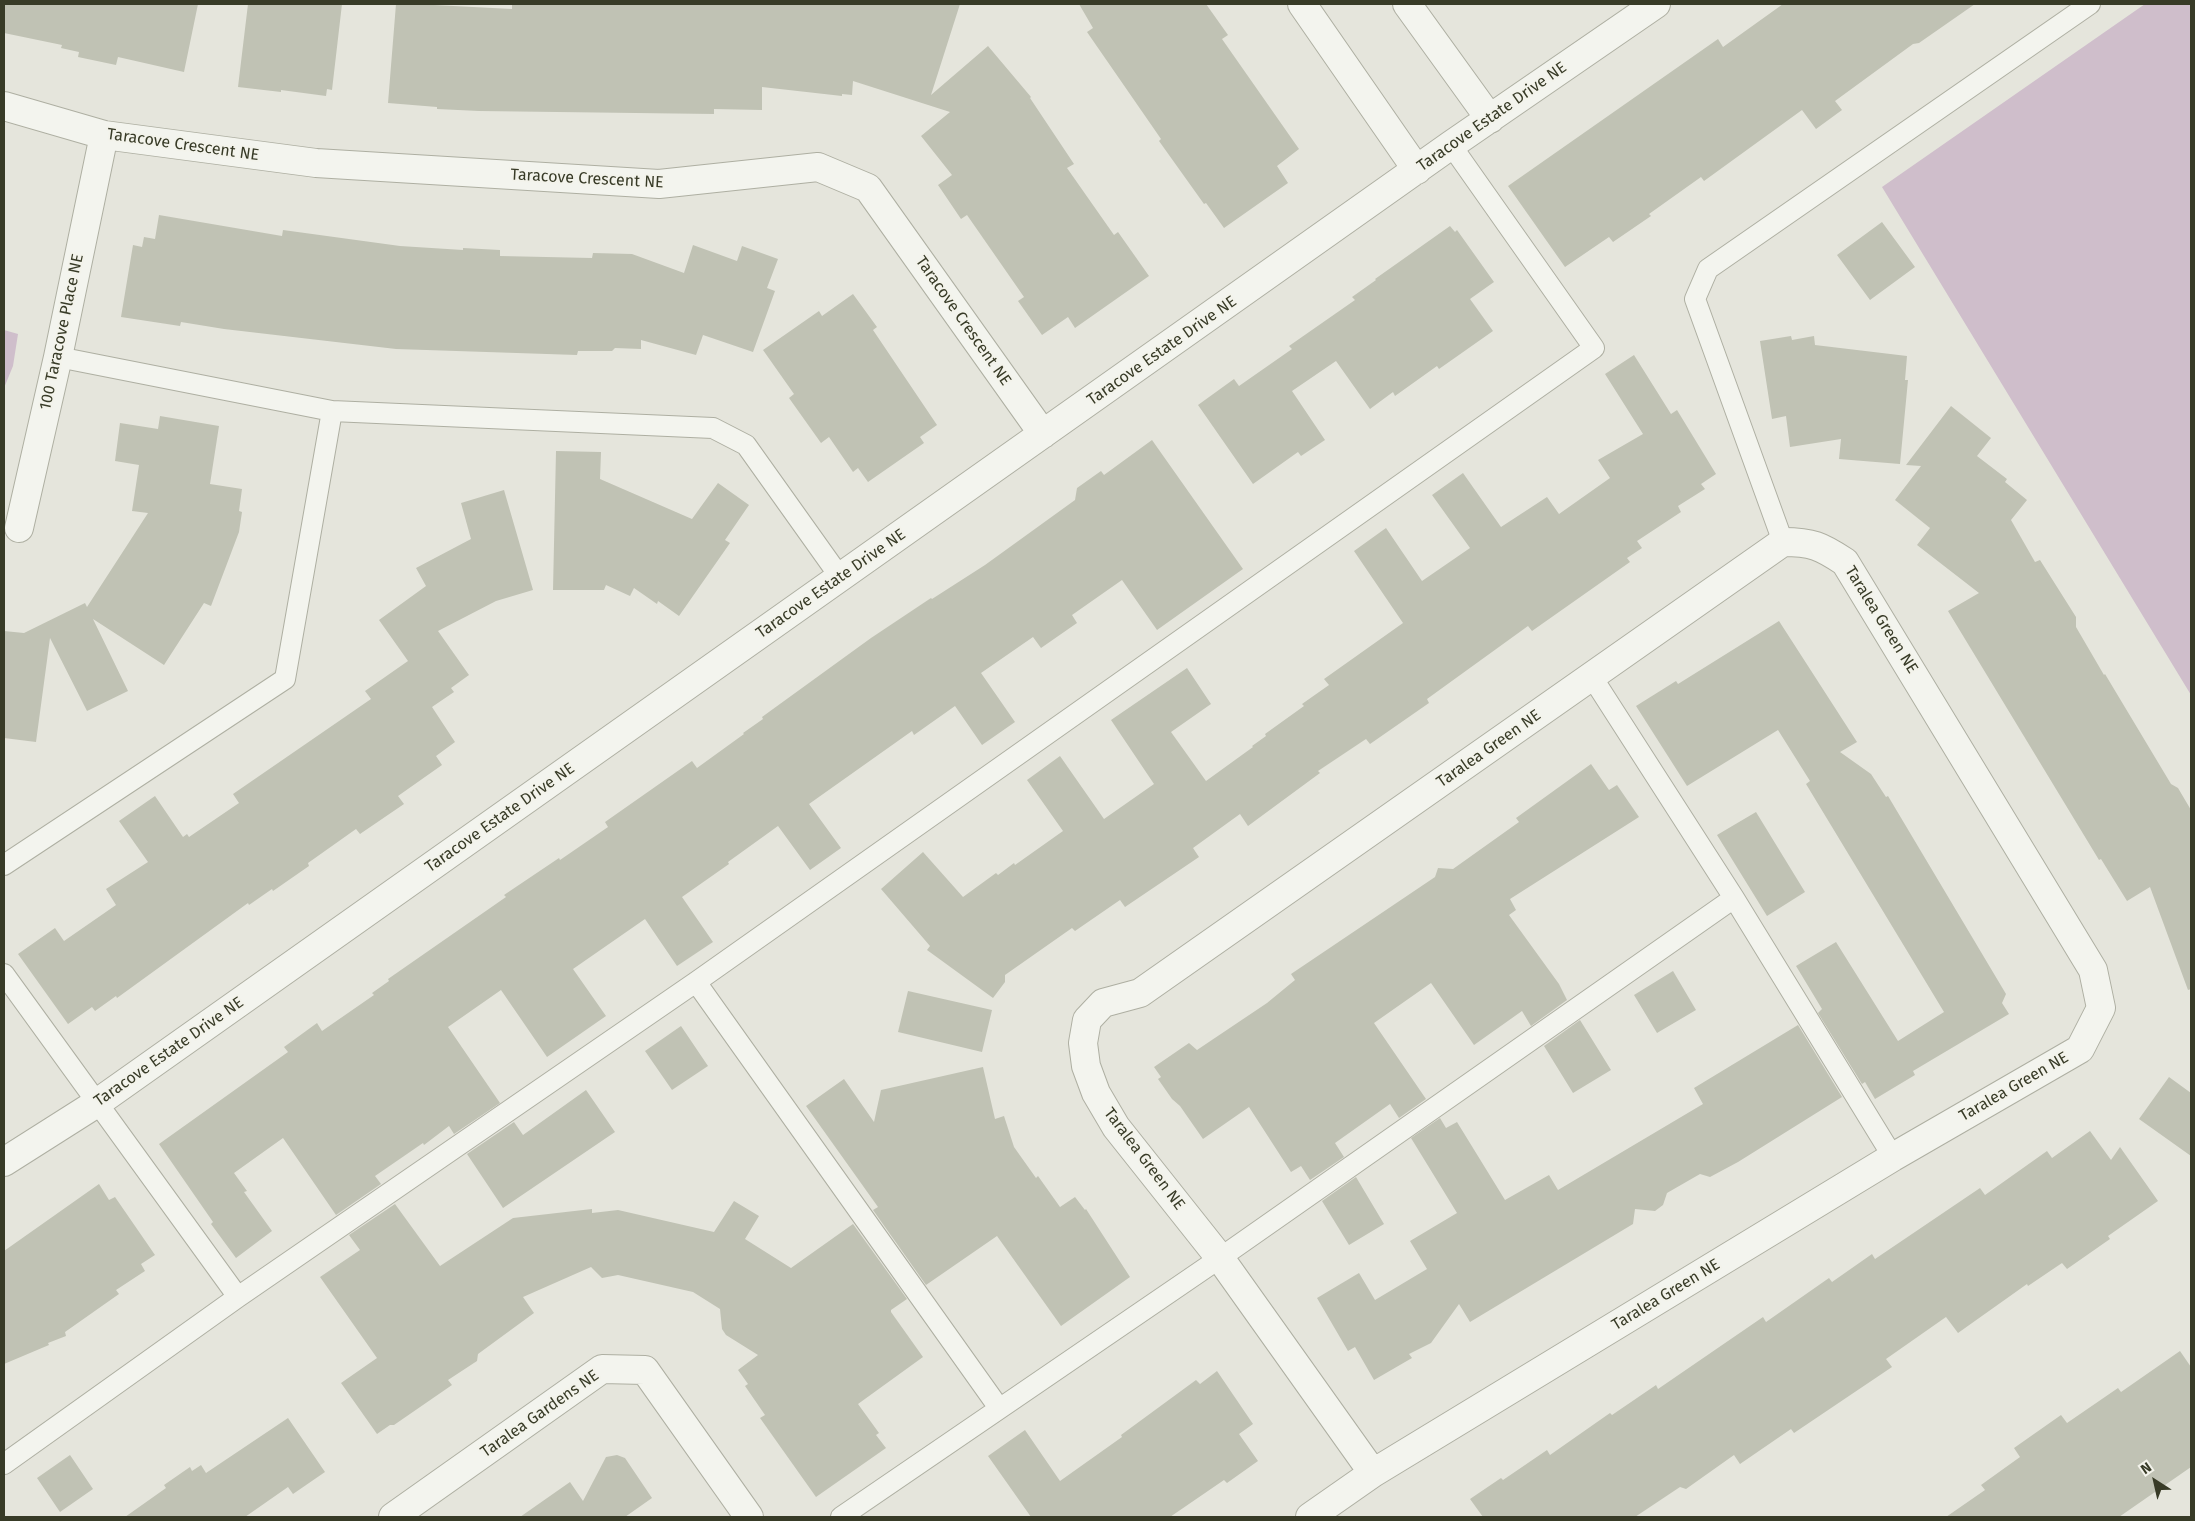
<!DOCTYPE html>
<html>
<head>
<meta charset="utf-8">
<style>
	body { margin:0 }
	#map { position:relative; width:2195px; height:1521px; overflow:hidden; background:#e5e5dc; font-family:"Fira Sans",sans-serif }
	canvas { display:block }
	.frame { position:absolute; inset:0; border:5px solid #383b27; pointer-events:none }
	.north { position:absolute; left:2130px; top:1456px; width:50px; height:50px; -webkit-text-stroke:4px #f3f3eb; paint-order:stroke; rotate:325deg; font-size:14px; font-weight:700; line-height:20px; text-align:center; color:#383b27 }
	.north::after { content:''; display:block; margin:auto; width:18px; height:22px; background:#383b27; clip-path:polygon(50% 0,100% 100%,50% 72%,0 100%) }
</style>
</head>
<body>
<div id="map">
<canvas width="2195" height="1521"></canvas>
<div class="frame"></div>
<div class="north">N</div>
</div>
<script>
const g = document.querySelector('canvas').getContext('2d');
g.lineJoin = 'round';
function fill(path, color) {
  g.fillStyle = color;
  g.fill(path, 'evenodd');
}
function trace(path, color, width, dash) {
  g.strokeStyle = color;
  g.lineWidth = width;
  g.lineCap = dash ? 'butt' : 'round';
  g.setLineDash(dash || []);
  g.stroke(path);
}
function write(font, color, halo, rows, align = 'center') {
  g.font = font + ' "Fira Sans",sans-serif';
  g.lineWidth = 4;
  g.setLineDash([]);
  g.textBaseline = 'middle';
  g.strokeStyle = halo;
  g.fillStyle = color;
  for (const [text, x, y, turn = 0] of rows) {
    g.save();
    g.translate(x, y);
    g.rotate((+turn || 0) * Math.PI / 180);
    g.textAlign = isNaN(turn) ? turn : align;
    if (halo) g.strokeText(text, 0, 0);
    g.fillText(text, 0, 0);
    g.restore();
  }
}
fill(new Path2D(`
	M2145,4H2191V695L1882,187Z
	M4,330L18,334L13,366L4,388Z`), '#cfbecb');
fill(new Path2D(`
	M4,4H198L184,72L118,57L116,65L78,57L79,52L61,48L62,45L4,33Z
	M248,4H342L332,90L327,89L326,96L281,90V92L238,87Z
	M396,4H434V5L512,9V5L585,4H960L931,95L988,46L1031,97L1030,98L1074,164L1067,168L1114,235L1118,232L1149,276L1075,328L1068,317L1042,335L1018,301L1024,297L967,215L961,219L938,185L952,175L921,136L950,112L853,81L852,95L842,94V96L762,87V110L714,109V114L479,111L437,109V107L388,103Z
	M1079,4H1206L1228,35L1222,39L1299,149L1277,166L1288,183L1224,228L1206,203L1204,204L1159,141L1161,139L1087,32L1093,28Z
	M1783,4H1975L1919,43L1913,44L1835,101L1842,110L1816,129L1802,110L1704,181L1701,177L1649,214L1651,216L1613,242L1609,237L1565,267L1508,186L1718,39L1723,47Z
	M159,215L282,236L283,230L400,246L463,250V248L500,250V256L592,258L593,253L632,254L684,273L693,245L737,261L742,246L778,259L767,288L775,291L753,352L703,335L696,355L641,340V349L615,348L612,351H578L577,355L396,349L224,329L181,322L180,326L121,317L133,245L142,247L144,237L155,239Z
	M1882,222L1915,267L1870,300L1837,255Z
	M1450,226L1455,232L1457,230L1494,282L1470,299L1493,331L1439,369L1437,366L1395,396L1393,392L1370,409L1336,361L1292,391L1325,440L1301,456L1298,452L1253,484L1198,405L1234,379L1239,386L1292,349L1289,346L1355,300L1352,297L1376,280L1375,279Z
	M853,294L877,327L873,330L937,425L920,437L924,443L868,482L858,468L853,472L829,437L821,443L789,398L794,394L763,350L819,311L822,316Z
	M1791,336L1792,340L1814,336L1815,345L1907,356L1905,380H1908L1900,464L1839,459L1841,439L1790,447L1786,416L1772,419L1760,341Z
	M1634,355L1671,414L1677,410L1716,474L1701,484L1705,489L1678,506L1681,512L1637,541L1642,548L1627,558L1630,562L1532,631L1528,626L1427,699L1429,703L1370,744L1366,739L1318,771L1320,773L1248,826L1240,814L1193,848L1199,857L1125,907L1120,900L1075,931L1072,928L1005,975V982L993,998L927,950L930,946L881,889L923,852L963,897L996,873L998,875L1014,863L1015,865L1063,831L1027,780L1060,756L1104,819L1154,784L1111,720L1187,668L1211,704L1171,732L1206,781L1253,747L1252,746L1266,736L1265,734L1304,706L1302,704L1329,685L1324,679L1403,623L1354,551L1386,528L1422,581L1470,548L1432,495L1463,473L1501,527L1547,497L1559,514L1610,478L1598,460L1643,434L1605,374Z
	M1951,406L1991,438L1977,456L2007,479L2005,482L2027,500L2011,520L2035,562L2040,560L2076,617V627L2104,675L2105,674L2171,784L2178,788L2191,810V989L2188,990L2150,887L2127,901L2101,859L2099,860L1948,611L1979,593L1917,545L1930,528L1895,500L1921,466L1906,465Z
	M160,416L219,426L210,484L242,489L239,511L242,512L239,532L211,606L204,603L164,665L93,619L128,691L87,711L50,638L36,742L4,738V631L24,633L85,603L87,607L148,513L132,511L139,465L115,461L120,423L158,429Z
	M1152,440L1243,569L1157,630L1122,580L1072,615L1077,623L1041,648L1033,637L981,673L1015,722L982,745L955,706L914,735L912,731L809,804L841,848L810,870L778,826L728,862L729,864L682,897L713,942L677,966L645,919L573,969L606,1016L547,1057L501,990L448,1027L500,1103L454,1134L449,1126L424,1145L423,1143L375,1176L381,1184L336,1215L283,1138L234,1173L247,1191L244,1192L272,1231L236,1258L211,1224L213,1222L159,1144L288,1052L284,1047L317,1023L322,1031L374,995L372,993L389,981L388,979L506,897L504,895L559,858L560,860L608,827L605,822L692,761L697,768L744,734L743,733L763,719L762,717L871,638L931,598L932,599L985,565L1075,500L1077,488L1101,471L1104,475Z
	M556,451L601,452L600,479L692,519L718,483L749,505L725,540L730,543L679,616L658,601L657,604L634,588L630,596L606,585L604,590H553Z
	M504,490L533,590L496,601L438,631L469,675L451,688L454,692L432,707L455,742L436,756L442,765L398,796L404,804L360,834L356,829L308,863L309,866L273,891L272,889L249,905L248,903L117,998L116,996L95,1011L92,1007L68,1024L18,954L55,928L64,941L116,905L106,889L148,862L119,821L155,796L183,837L187,834L189,837L239,803L233,794L371,699L365,691L408,661L379,620L426,586L416,568L471,539L461,503Z
	M1779,621L1857,742L1840,752L1871,774L1886,797L1888,796L2006,994L2002,1003L2009,1014L1913,1071L1915,1075L1875,1099L1865,1082L1862,1084L1818,1013L1822,1009L1796,966L1836,942L1898,1041L1944,1012L1806,784L1810,781L1778,730L1687,786L1636,706L1676,681L1678,684Z
	M1591,764L1609,790L1617,785L1639,817L1510,899L1516,910L1509,915L1559,984L1567,1000L1531,1026L1522,1011L1474,1045L1431,983L1374,1023L1426,1099L1399,1118L1390,1104L1335,1143L1344,1157L1310,1180L1301,1166L1291,1172L1249,1107L1203,1139L1180,1106L1172,1099L1158,1079L1161,1077L1154,1067L1189,1043L1197,1050L1267,1003L1295,980L1291,974L1435,877L1438,868L1453,869L1519,822L1516,818Z
	M1756,812L1805,892L1767,916L1717,835Z
	M1673,971L1696,1010L1657,1033L1634,995Z
	M908,991L992,1010L982,1052L898,1032Z
	M1580,1020L1611,1070L1573,1093L1544,1046Z
	M1798,1025L1842,1097L1738,1162L1710,1177L1700,1174L1667,1193L1663,1205L1655,1211L1635,1209L1633,1224L1470,1322L1459,1304L1431,1343L1409,1354L1412,1358L1374,1380L1355,1347L1348,1351L1317,1298L1359,1273L1375,1300L1427,1269L1410,1241L1457,1213L1411,1138L1440,1118L1446,1128L1457,1122L1505,1200L1549,1175L1558,1190L1703,1104L1694,1088Z
	M681,1026L708,1066L672,1090L645,1051Z
	M983,1067L995,1119L1004,1116L1014,1147L1036,1178L1038,1176L1060,1207L1075,1197L1085,1210L1086,1209L1130,1277L1061,1326L997,1236L926,1285L873,1210L878,1207L806,1106L844,1079L874,1122L881,1090Z
	M2169,1077L2191,1093V1156L2139,1119Z
	M586,1090L615,1132L503,1208L467,1154L514,1122L523,1135Z
	M2090,1131L2111,1160L2120,1147L2158,1201L2108,1236L2110,1239L2067,1269L2062,1263L2028,1286L2027,1284L1958,1333L1946,1317L1886,1359L1892,1367L1794,1433L1791,1429L1740,1464L1734,1455L1686,1489L1680,1487L1635,1517H1483L1470,1499L1501,1478L1503,1480L1547,1450L1550,1455L1610,1413L1612,1415L1656,1385L1658,1389L1763,1317L1766,1322L1829,1278L1832,1282L1872,1254L1875,1259L1980,1188L1985,1195L2047,1151L2052,1158Z
	M1356,1177L1384,1224L1349,1245L1322,1201Z
	M99,1184L109,1200L115,1197L155,1255L141,1264L145,1271L116,1290L119,1294L65,1332L66,1336L48,1343L49,1345L4,1364V1251Z
	M734,1201L759,1216L745,1239L791,1268L853,1224L907,1299L891,1310V1312L923,1357L858,1404L879,1433L876,1435L886,1448L816,1497L760,1418L765,1415L745,1386L748,1384L738,1370L758,1355L726,1335L722,1329L720,1309L693,1292L618,1275L602,1278L591,1267L523,1297L534,1313L478,1354L477,1361L448,1380L452,1385L394,1425H390L377,1434L341,1383L377,1358L320,1277L360,1250L349,1235L395,1204L440,1266L513,1218L592,1209V1213L618,1210L714,1232Z
	M2180,1351L2191,1367V1467L2119,1517H1946L1985,1490L1981,1485L2020,1457L2014,1448L2061,1415L2067,1423L2118,1388L2121,1392Z
	M1217,1371L1253,1424L1239,1434L1258,1461L1227,1483L1224,1480L1170,1517H1031L988,1456L1025,1430L1060,1481L1122,1437L1121,1435L1196,1380L1200,1384Z
	M288,1418L325,1472L293,1494L288,1487L245,1517H125L166,1488L164,1485L190,1467L192,1471L201,1465L206,1473Z
	M70,1455L93,1489L60,1512L37,1478Z
	M617,1455L625,1458L652,1498L625,1517H520L570,1482L583,1501L606,1457Z`), '#c0c2b4');
const lane = new Path2D(`
	M58,357L332,411L713,428L746,445L840,577
	M1783,542L1695,299L1708,269L2090,4
	M1592,677L1734,898L1893,1157
	M4,865L285,679L332,411
	M4,974L238,1297
	M696,982L999,1408
	M4,1464L238,1297L696,982L1594,348L1451,145
	M841,1517L1220,1258L1734,898`);
const street = new Path2D(`
	M1302,4L1417,170
	M1407,4L1490,119
	M4,106L104,135L316,163L659,184L818,167L868,188L1043,434
	M19,528L58,357L104,135
	M1783,542C1812,542 1821,546 1845,562L2093,970L2101,1008L2080,1049L1893,1157L1373,1473L1220,1258L1116,1127L1096,1093L1086,1066L1083,1043L1087,1020L1103,1003L1140,993Z
	M4,1162L97,1103L1451,145L1656,4
	M393,1517L602,1369L645,1370L749,1517
	M1310,1517L1373,1473`);
trace(lane, '#aeafa2', 22);
trace(street, '#aeafa2', 30);
trace(lane, '#f3f4ee', 20);
trace(street, '#f3f4ee', 28);
write('16px', '#383b27', '#f3f3eb', [
	["Taracove Estate Drive NE",1492,117,-35],
	["Taracove Crescent NE",183,145,8],
	["Taracove Crescent NE",587,179,3],
	["Taracove Crescent NE",963,321,55],
	["100 Taracove Place NE",62,332,-78],
	["Taracove Estate Drive NE",1162,351,-35],
	["Taracove Estate Drive NE",831,584,-35],
	["Taralea Green NE",1881,620,58],
	["Taralea Green NE",1489,749,-35],
	["Taracove Estate Drive NE",500,818,-35],
	["Taracove Estate Drive NE",169,1052,-35],
	["Taralea Green NE",2014,1087,-30],
	["Taralea Green NE",1144,1159,53],
	["Taralea Green NE",1666,1295,-31],
	["Taralea Gardens NE",540,1414,-35]
]);
</script>
</body>
</html>
